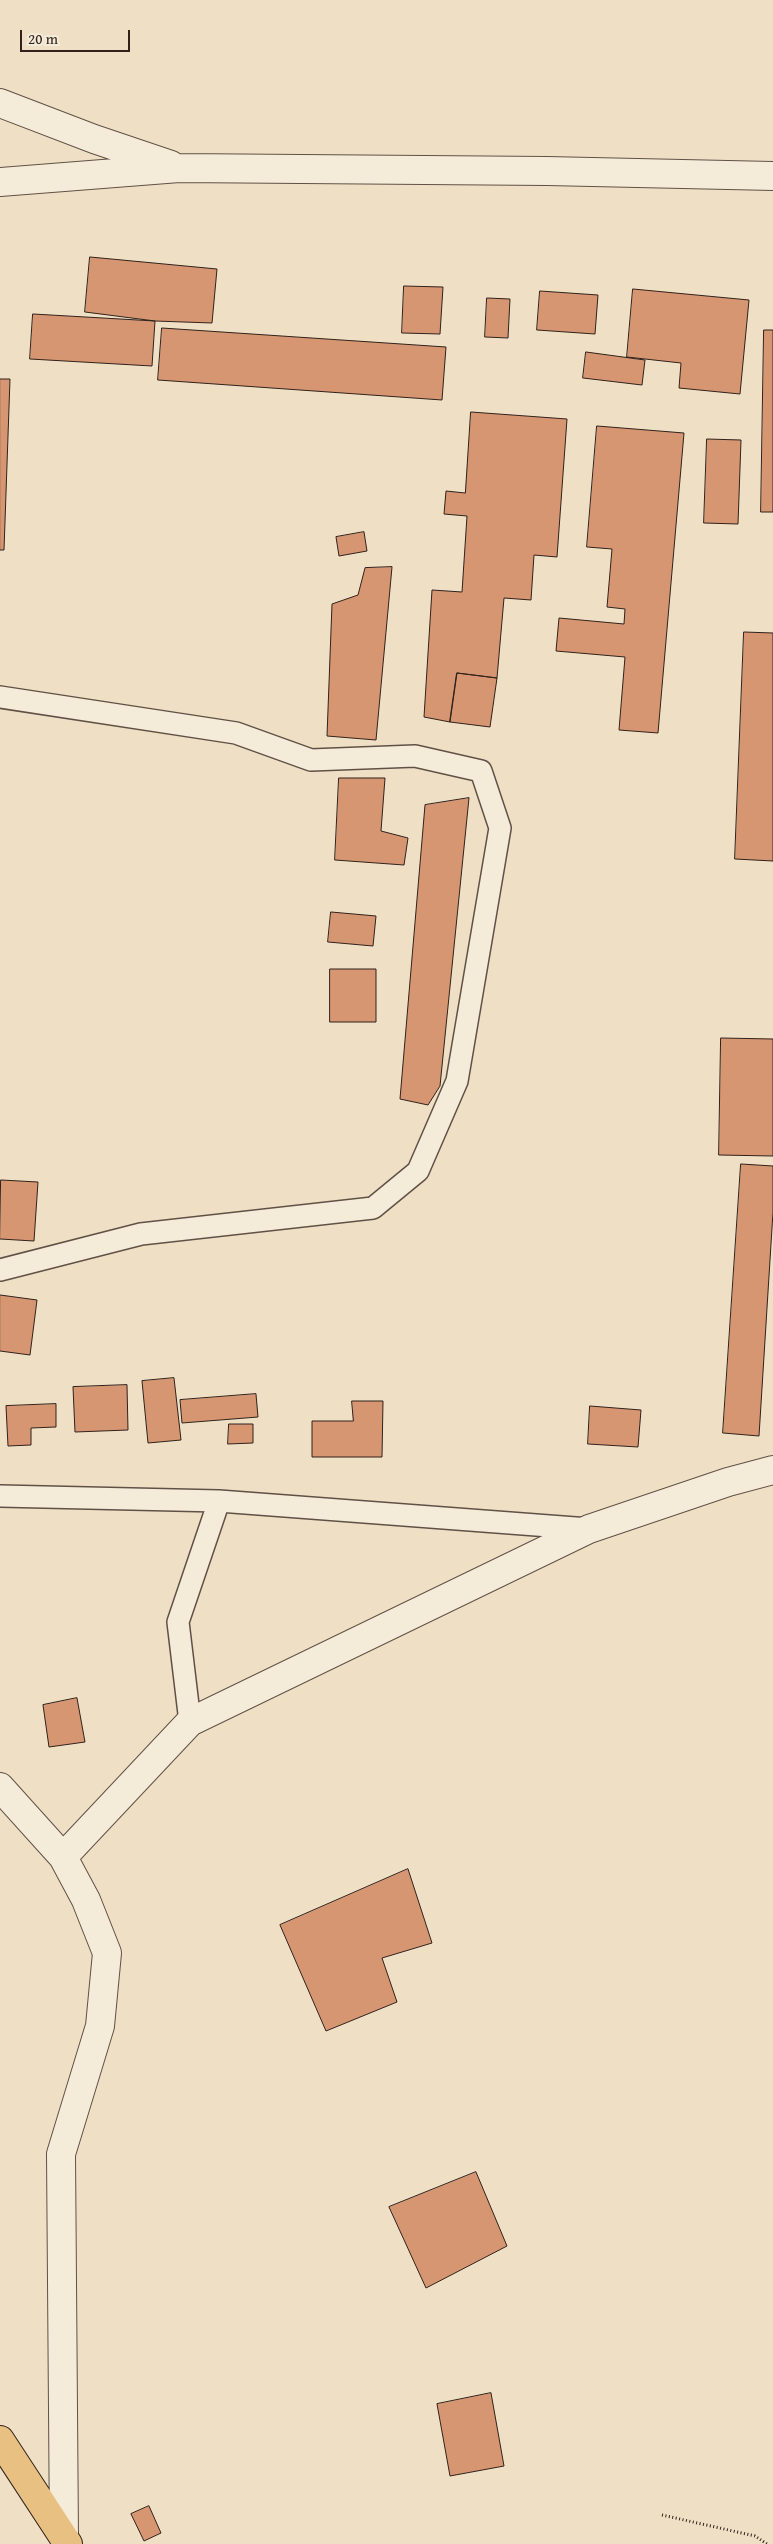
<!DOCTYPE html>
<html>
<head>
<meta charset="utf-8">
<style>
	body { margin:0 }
	#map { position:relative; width:773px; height:2544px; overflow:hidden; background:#efe0c5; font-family:"Gentium Book Plus",serif }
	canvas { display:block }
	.scale { position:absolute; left:20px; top:30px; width:110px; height:22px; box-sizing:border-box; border:2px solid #30211b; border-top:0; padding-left:6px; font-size:15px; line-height:18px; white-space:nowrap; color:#30211b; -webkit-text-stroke:4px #f5ebd9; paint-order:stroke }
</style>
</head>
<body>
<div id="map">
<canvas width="773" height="2544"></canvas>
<div class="scale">20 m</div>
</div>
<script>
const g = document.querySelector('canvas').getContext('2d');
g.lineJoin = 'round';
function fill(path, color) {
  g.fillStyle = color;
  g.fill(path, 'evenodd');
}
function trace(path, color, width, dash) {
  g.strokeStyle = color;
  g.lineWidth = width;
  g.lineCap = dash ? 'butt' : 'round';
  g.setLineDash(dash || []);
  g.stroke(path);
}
const building = new Path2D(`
	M90,257L217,269L212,323L155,321L85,312Z
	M404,286L443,287L440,334L402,333Z
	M633,289L749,300L740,394L679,388L681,363L627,357Z
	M540,291L598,295L595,334L537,330Z
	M487,298L510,299L508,338L485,337Z
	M33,314L155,321L152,366L30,359Z
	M162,328L446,347L442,400L158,380Z
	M764,330H773V512H761Z
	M586,352L645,360L642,385L583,378Z
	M0,379H10L4,550H0Z
	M471,412L567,419L557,557L534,555L531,600L504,598L497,678L457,673L450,722L424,717L432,590L462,592L467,516L444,514L446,491L465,493Z
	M597,426L684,433L658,733L619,730L625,657L556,651L559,618L624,624L625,609L607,607L612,549L587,547Z
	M707,439L741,440L738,524L704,523Z
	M364,532L367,551L339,556L336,537Z
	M392,567L376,740L327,736L332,604L358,595L365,568Z
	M744,632L773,633V861L735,859Z
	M457,673L497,678L490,727L450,722Z
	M339,778H385L381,831L408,838L404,865L335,860Z
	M469,798L440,1086L428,1105L400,1099L425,805Z
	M331,912L376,916L373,946L328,942Z
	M330,969H376V1022H330Z
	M721,1038L773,1039V1156L719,1155Z
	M741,1164L773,1166V1212L759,1436L723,1433Z
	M1,1180L38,1182L34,1241L0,1239Z
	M0,1295L37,1300L30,1355L0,1351Z
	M174,1378L181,1440L148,1443L142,1381Z
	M127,1385L128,1430L75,1432L73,1387Z
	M256,1394L258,1417L182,1423L180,1400Z
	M352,1401H383L382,1457H312V1421H353Z
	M56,1404V1427L31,1428V1445L8,1446L6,1406Z
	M590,1406L641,1410L638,1447L588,1444Z
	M229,1424H253V1443L228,1444Z
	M77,1698L85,1742L49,1747L43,1705Z
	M408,1869L432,1943L382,1958L397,2002L326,2031L280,1925Z
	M476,2172L507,2246L426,2288L389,2207Z
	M491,2393L504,2466L450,2476L437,2404Z
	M149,2506L161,2533L144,2541L131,2514Z`);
fill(building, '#d69672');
trace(building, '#30211b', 1);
const lane = new Path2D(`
	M0,697L236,733L311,760L415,756L481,771L500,828L457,1081L418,1171L373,1208L141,1234L0,1270
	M0,1496L219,1501L589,1529
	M190,1722L178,1622L219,1501`);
const street = new Path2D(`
	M0,103L94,139L171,165
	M0,182L179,168L547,171L773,176
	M0,1787L63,1857L86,1900L107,1953L100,2026L61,2154L64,2538
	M63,1857L190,1722L589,1529L728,1482L773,1470`);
const primary = new Path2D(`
	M0,2440L68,2544`);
trace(lane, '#605146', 24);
trace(street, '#605146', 30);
trace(primary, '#30211b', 30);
trace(new Path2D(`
	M662,2515L755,2536L767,2544`), '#30211b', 3, [1, 2.5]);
trace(lane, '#f5ebd9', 21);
trace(street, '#f5ebd9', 28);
trace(primary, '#e8c082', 28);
</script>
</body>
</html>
